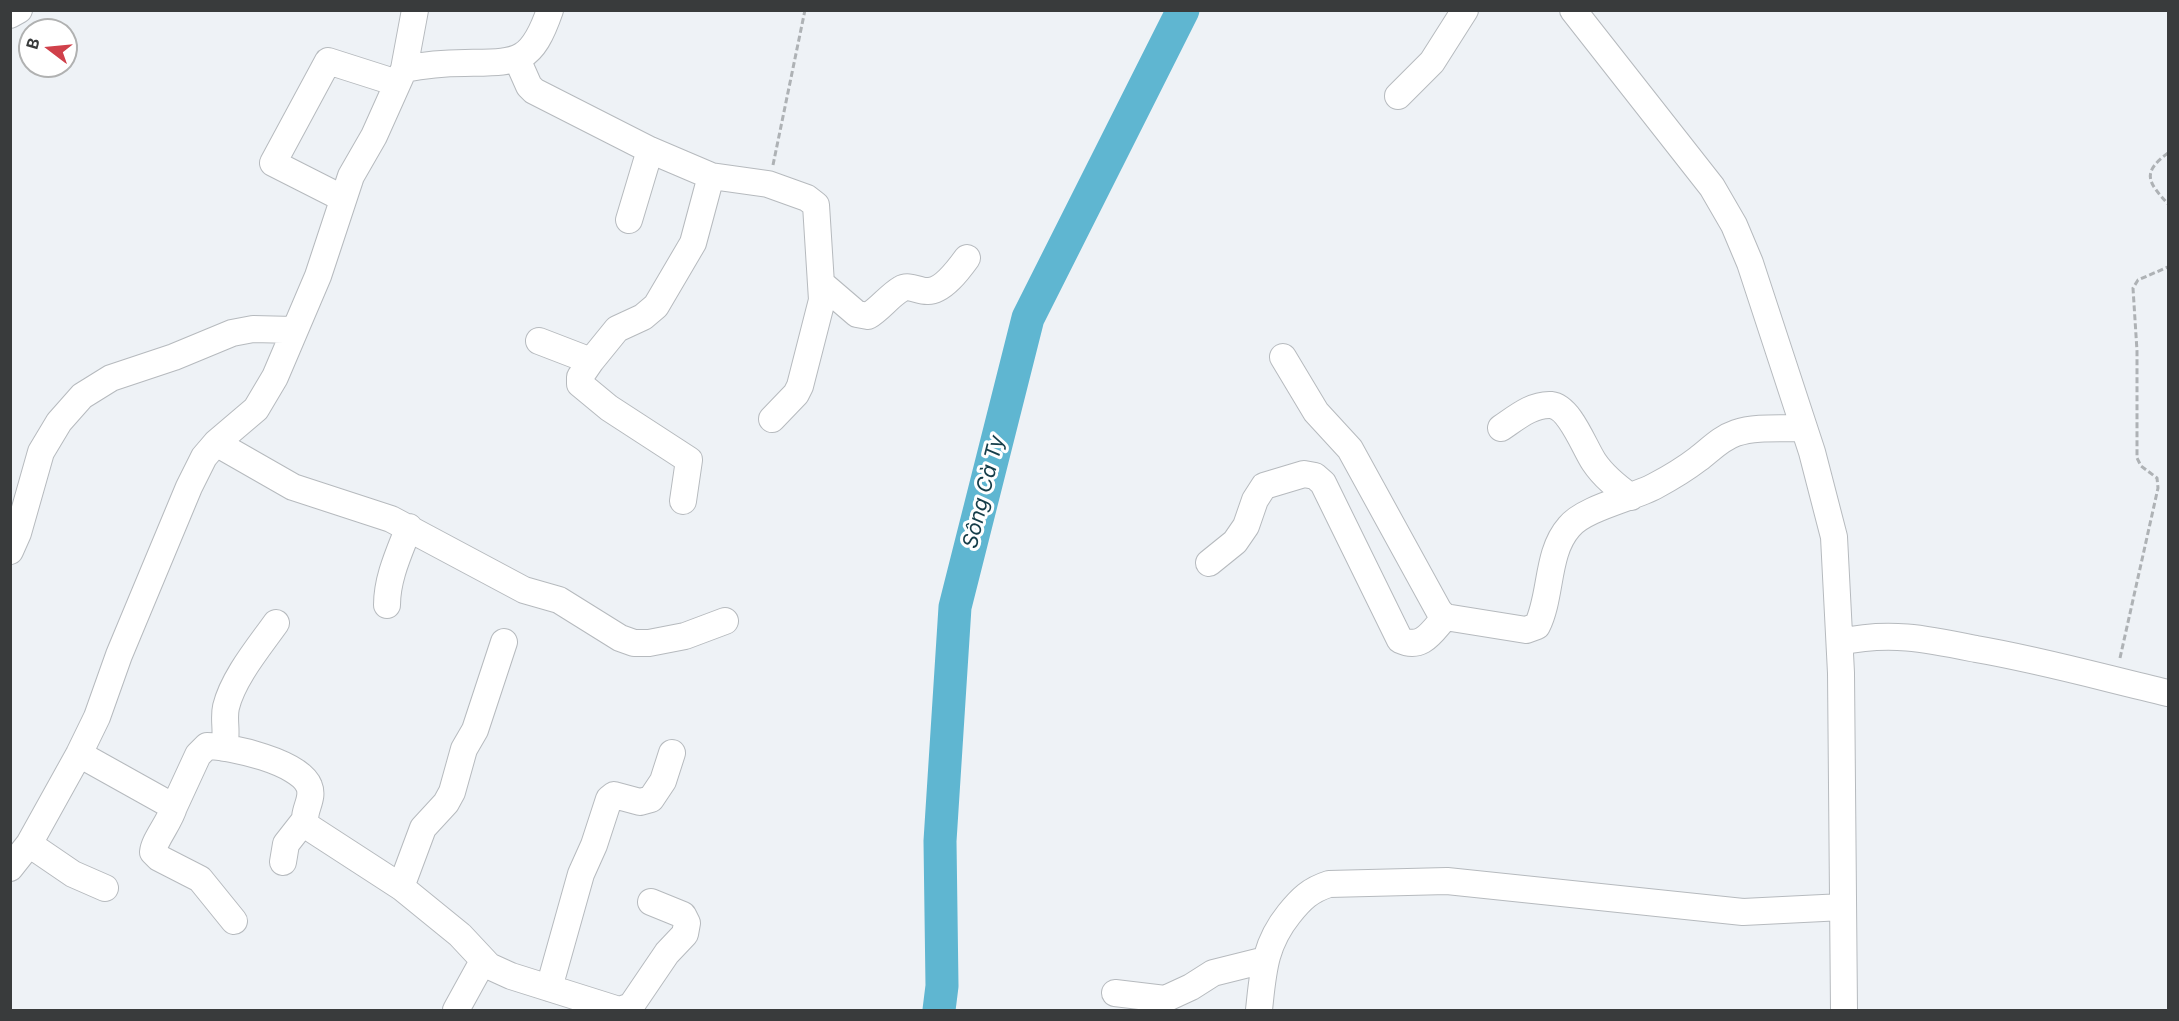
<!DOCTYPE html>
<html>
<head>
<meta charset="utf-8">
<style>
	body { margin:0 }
	#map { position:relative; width:2179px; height:1021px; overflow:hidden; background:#eef2f6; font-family:Inter,sans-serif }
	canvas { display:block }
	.frame { position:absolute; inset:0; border:12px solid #393b3c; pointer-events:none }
	.north { position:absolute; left:18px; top:18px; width:60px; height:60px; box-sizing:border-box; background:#fff; border:2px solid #b0b1b1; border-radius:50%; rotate:286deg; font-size:16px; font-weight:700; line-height:24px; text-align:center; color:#393b3c }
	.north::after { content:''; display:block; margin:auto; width:21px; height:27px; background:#d0404a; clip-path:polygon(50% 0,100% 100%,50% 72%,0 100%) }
</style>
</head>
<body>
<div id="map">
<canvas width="2179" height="1021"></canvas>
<div class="frame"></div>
<div class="north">B</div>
</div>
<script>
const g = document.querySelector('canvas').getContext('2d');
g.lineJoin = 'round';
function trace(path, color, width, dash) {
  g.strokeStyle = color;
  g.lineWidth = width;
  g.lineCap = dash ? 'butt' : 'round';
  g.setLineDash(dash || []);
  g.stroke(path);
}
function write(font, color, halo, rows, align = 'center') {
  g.font = font + ' Inter,sans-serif';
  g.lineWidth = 6;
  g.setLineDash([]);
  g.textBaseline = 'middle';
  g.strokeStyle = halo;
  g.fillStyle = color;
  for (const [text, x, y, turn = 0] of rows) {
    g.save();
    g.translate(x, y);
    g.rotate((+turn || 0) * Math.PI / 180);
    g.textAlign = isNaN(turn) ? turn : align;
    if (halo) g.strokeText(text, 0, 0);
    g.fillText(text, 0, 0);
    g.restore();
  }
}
trace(new Path2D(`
	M939,1010L942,986L940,841L955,607L1028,318L1183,10`), '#5fb6d1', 33);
const minor = new Path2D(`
	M1573,10L1712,187L1734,225L1750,263L1812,452L1834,537L1841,673L1844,1010
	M10,15L19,10
	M517,59L529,86L534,91L650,150L711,176L768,184L807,198L816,205L822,300L800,386L796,394L772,419
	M404,69L415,10
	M1398,96L1432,62L1465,10
	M342,198L273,163L328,61L397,83
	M629,220L650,150
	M822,284L857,314L868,316C880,309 889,296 901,289C909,284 920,292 928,291C943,291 959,269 967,258
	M539,341L591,361L617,329L643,317L656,306L693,243L711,176
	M1283,357L1316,412L1350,449L1439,611L1445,617L1526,630L1537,626C1552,596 1546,553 1569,527C1584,508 1633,498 1655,486C1670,478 1685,469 1698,459C1710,450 1721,438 1736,433C1756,426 1783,429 1804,428
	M591,361L580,377V384L609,408L689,460L683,501
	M1501,428C1516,418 1532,404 1551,405C1570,407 1584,447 1594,462C1604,477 1617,487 1631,497
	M216,443L293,487L391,519L524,590L559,600L620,638L634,643H649L685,636L725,621
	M10,551L18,533L41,452L59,422L82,396L111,378L174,357L232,333L253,329L294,330
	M1209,563L1235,542L1246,526L1255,500L1264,486L1304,474L1315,476L1323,483L1400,640C1422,650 1431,633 1445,617
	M387,605C387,578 399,553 409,527
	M1840,642C1890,631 1927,639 1976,649C2041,660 2104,678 2168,693
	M224,748C228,732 223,720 226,707C233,678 259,647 276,623
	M79,754L174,807L198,755L207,746C230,746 300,762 309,786C315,800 300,813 307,826L401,887L460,935L489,966L511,976L619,1010
	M174,807C170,822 154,840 153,852L159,858L200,879L234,921
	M29,844L73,874L105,888
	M283,862L286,844L304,821
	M10,868L29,844L79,754L97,717L119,655L189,487L204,457L216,443L256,409L275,377L318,276L351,176L374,136L404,69C424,65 444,63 465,63C517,62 531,65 550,10
	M401,887L423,828L446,803L452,792L464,749L475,730L504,642
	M549,988L581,874L594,845L609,799L614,795L640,802L651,799L663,781L672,753
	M1115,993L1165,999L1191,987L1213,973L1265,960
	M456,1010L483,961
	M620,1010L631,1006L667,953L685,934L687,923L683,915L651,902
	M1259,1010C1263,973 1264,945 1289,914C1301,899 1310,890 1329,884L1447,881L1743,912L1843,907`);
trace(minor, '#b6babe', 28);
trace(new Path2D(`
	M2168,153C2141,173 2148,182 2168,204
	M773,165L805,10
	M2120,658L2158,488L2157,478L2141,466L2137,458V351L2133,288L2138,280L2168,267`), '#aeb2b5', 3, [6, 3]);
trace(minor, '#fff', 26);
write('italic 21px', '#153d49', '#fff', [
	["Sông Cà Ty",984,492,-76]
]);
</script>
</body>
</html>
